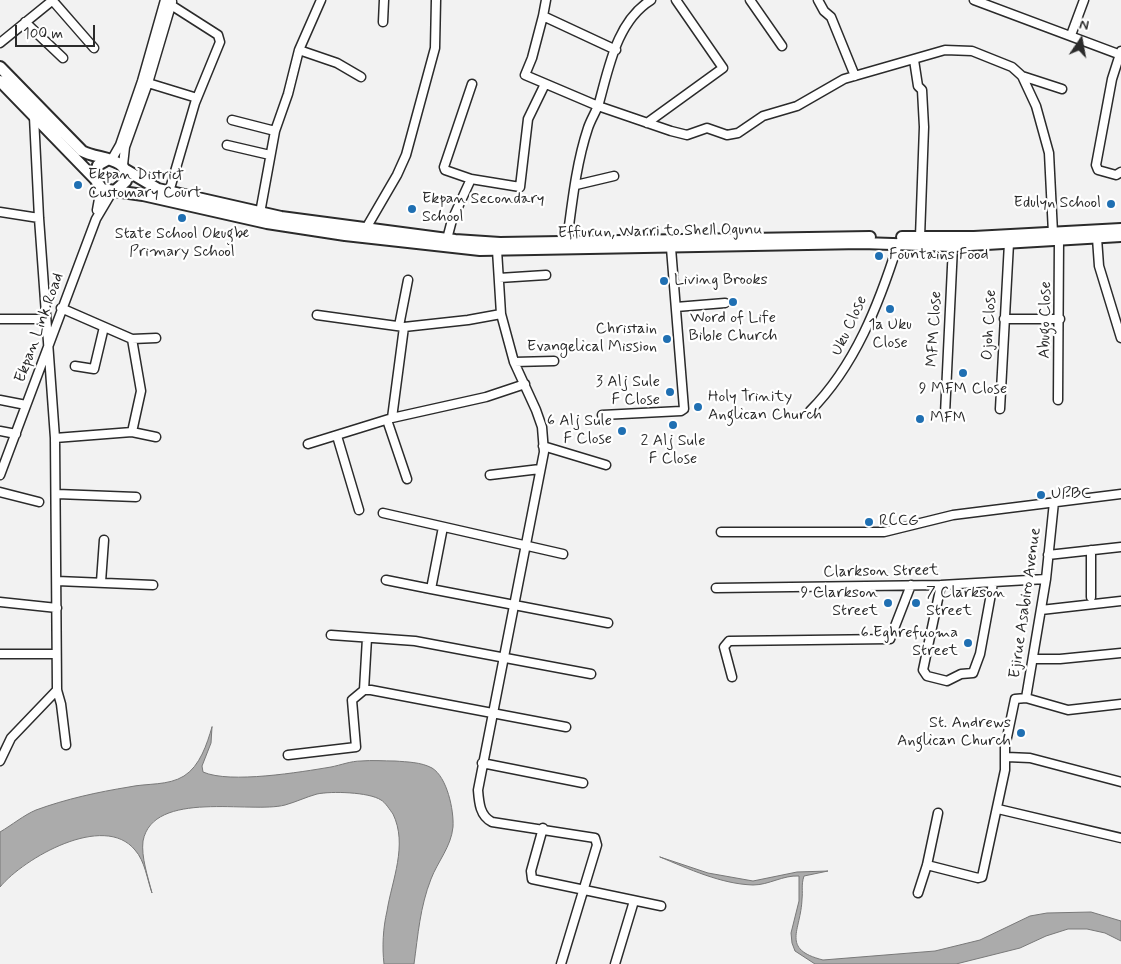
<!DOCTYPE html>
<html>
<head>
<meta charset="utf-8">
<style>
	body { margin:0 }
	#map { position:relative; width:1121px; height:964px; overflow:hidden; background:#f2f2f2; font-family:Mynerve,sans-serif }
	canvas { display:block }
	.north { position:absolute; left:1056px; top:15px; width:50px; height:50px; -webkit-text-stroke:4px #fff; paint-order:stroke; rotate:12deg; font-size:14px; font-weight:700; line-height:20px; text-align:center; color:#2b2b2b }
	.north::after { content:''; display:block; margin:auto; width:18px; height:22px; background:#2b2b2b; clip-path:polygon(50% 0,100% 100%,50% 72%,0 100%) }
	.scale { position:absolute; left:15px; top:25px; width:80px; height:22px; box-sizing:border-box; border:2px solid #2b2b2b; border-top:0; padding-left:6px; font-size:15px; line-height:18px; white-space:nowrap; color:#2b2b2b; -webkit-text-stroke:4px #fff; paint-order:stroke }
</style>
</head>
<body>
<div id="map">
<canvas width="1121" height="964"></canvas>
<div class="north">N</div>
<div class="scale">100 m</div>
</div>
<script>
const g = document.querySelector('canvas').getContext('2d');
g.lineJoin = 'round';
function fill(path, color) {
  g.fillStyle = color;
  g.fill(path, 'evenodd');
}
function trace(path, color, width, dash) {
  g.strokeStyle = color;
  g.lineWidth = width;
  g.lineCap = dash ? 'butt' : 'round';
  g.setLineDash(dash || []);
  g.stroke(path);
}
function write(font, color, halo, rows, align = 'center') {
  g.font = font + ' Mynerve,sans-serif';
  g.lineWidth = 4.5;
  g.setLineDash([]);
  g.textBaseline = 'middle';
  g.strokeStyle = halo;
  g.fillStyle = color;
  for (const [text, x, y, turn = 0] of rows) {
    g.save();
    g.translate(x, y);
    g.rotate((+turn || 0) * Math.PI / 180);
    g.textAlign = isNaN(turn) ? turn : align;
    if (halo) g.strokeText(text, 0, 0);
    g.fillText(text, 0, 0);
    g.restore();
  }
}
const water = new Path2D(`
	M212,727L211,743L202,766L203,772C230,784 301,772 331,767C341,765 351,761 361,761C372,760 384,761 395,761C407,762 421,762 432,768C447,777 454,810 453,827C451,847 438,861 431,879C420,907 418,935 414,964H384C382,947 383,928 387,911C392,880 408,845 393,814C390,810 385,802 381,800C369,792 331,791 317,794C306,797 296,802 285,805C251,814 153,789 143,841C141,857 148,877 152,893C147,879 145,861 135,850C104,812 24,858 0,887V832C12,825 24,815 36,810C66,799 98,792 129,787C147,783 168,786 184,776C200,766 207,744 212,727Z
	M660,857L708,873L753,881L797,872L828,871L804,876C801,885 803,891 802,899C801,931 780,949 823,960L935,951L980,940L1030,916L1047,913L1091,912L1121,921V941L1105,933L1087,929H1068L1046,936L1020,948L956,964H815L795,951L792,943L791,933L799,901V876C783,875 769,885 753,885C721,884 689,869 660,857Z`);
fill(water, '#ababab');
trace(water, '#787878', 1);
const minor = new Path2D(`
	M546,0L543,16L616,50
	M750,0L782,46
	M818,0L824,11L831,17L855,76
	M974,0L1121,55
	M53,1L94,48
	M543,16L532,58L525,75L598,106L671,131L687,135L707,128L727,135L738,133L763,116L797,106L844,79L945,50L972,51L1012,67L1022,76L1036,106L1049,153L1053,233
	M25,22L63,58
	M383,22L384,0
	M1071,35L1084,0
	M0,43L53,0
	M299,50L337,63L361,77
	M1121,51L1112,79L1096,165L1098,170L1116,175L1121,172
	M914,60L918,86L922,90L924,127L920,237
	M1022,76L1062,89
	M148,83L197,98
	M34,117L39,218L55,438L57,690L61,704L66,745
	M232,120L275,131
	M647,123L723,68L676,0
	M227,145L270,155
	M112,159L120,145L142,81L165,0
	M123,165L125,147L148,83L172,2
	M471,179L520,187L528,119L545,84
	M576,185L614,176
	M169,192L195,103L220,42L218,35L171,5
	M97,210L99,199L98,185
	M0,212L39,218
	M260,213L275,131L288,94L299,50L321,0
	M365,230L397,175L406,155L435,48L436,0
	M1097,238L1099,266L1121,338
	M447,239L452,220L471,179L445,170L444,167L472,84
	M567,241C572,204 576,164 588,128C591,119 596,112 599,103C609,67 617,21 651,0
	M497,250L501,314L514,362L536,410L542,427L544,452L478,790C479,803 480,816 492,822L595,838L597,845L561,964
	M499,278L546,275
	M676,307L725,303
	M61,308L132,339L156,338
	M317,315L404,327L468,320L501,314
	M0,319H46
	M1004,319H1060
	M399,326L408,280
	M132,339L141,391L132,432
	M514,362L554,361
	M75,366L94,369L104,327
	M0,400L26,405
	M1058,400L1059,240
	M1000,409L1009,243
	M810,411C855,366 879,304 898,244
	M945,414L953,246
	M602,415L681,411L684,409L671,248
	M392,418L404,327
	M387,420L407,479
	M0,431L16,434
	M337,436L359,510
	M55,438L132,432L156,437
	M308,444L392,418L486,397L525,384
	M543,446L606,465
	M0,475L96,219L112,192
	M490,475L540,469
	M0,492L39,502
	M57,494L136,497
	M383,513L563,554
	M443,527L431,589L608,623
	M721,532H884L953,515L1121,494
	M1048,555L1121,547
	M386,580L431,589
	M57,581L153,585
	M101,582L104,540
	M941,585L923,670L927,676L947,681L961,674L973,673L980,654L993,583
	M716,588L941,585L1046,579
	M1091,597V550
	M0,602L57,608
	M1041,610L1121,601
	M331,635L415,641L591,674
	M0,654H56
	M1034,659H1060L1121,653
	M732,677L724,647L729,641L890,639L911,585
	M364,690L367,638
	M1026,698L1046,579L1054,502
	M288,755L356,747L352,700L364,690H371L566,727
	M1007,757L1030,758L1121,782
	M0,761L11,738L57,690
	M482,763L583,783
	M998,809L1121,838
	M543,828L531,871L532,879L661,906
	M927,865L978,878L982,877L1005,770V747L1015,699L1026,698L1068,710L1121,704
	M918,893L927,865L938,813
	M615,964L634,901`);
const major = new Path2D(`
	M0,67L82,151C98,160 130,156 126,181L115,191L102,189L95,179L98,165L107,160
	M0,81L95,179
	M126,170L158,189L281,217L455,240L500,243L870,237
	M115,191L143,195L267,223L345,235L480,250L862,243L953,246L1121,236
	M902,237H974L1121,229`);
trace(minor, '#2b2b2b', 11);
trace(major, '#2b2b2b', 14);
trace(minor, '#fff', 8);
trace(major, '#fff', 10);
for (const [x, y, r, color] of [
	[78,185,5,"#1f6fb2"],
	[1111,204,5,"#1f6fb2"],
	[412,209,5,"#1f6fb2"],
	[182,218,5,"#1f6fb2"],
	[879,256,5,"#1f6fb2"],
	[664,281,5,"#1f6fb2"],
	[733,302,5,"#1f6fb2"],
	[890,309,5,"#1f6fb2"],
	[667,339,5,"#1f6fb2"],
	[963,373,5,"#1f6fb2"],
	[670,392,5,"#1f6fb2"],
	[698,407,5,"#1f6fb2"],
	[920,419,5,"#1f6fb2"],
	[673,425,5,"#1f6fb2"],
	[622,431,5,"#1f6fb2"],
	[1041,495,5,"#1f6fb2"],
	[869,522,5,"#1f6fb2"],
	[888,603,5,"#1f6fb2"],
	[916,603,5,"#1f6fb2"],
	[968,643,5,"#1f6fb2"],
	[1021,733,5,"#1f6fb2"]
]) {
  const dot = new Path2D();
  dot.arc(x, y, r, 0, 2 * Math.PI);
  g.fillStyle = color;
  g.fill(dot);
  trace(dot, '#fff', 2);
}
write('16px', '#2b2b2b', '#fff', [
	["Ekpan District",88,176],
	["Customary Court",88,194],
	["Ekpan Secondary",422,200],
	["School",422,218],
	["Edulyn School",1101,204,"right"],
	["State School Okugbe",182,235,"center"],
	["Primary School",182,253,"center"],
	["Fountains Food",889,256],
	["Living Brooks",674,281],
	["Word of Life",733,319,"center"],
	["Bible Church",733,337,"center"],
	["1a Uku",890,326,"center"],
	["Close",890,344,"center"],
	["Christain",657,330,"right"],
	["Evangelical Mission",657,348,"right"],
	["3 Alj Sule",660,383,"right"],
	["F Close",660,401,"right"],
	["9 MFM Close",963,390,"center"],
	["Holy Trinity",708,398],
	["Anglican Church",708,416],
	["MFM",930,419],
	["6 Alj Sule",612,422,"right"],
	["F Close",612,440,"right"],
	["2 Alj Sule",673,442,"center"],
	["F Close",673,460,"center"],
	["UPBC",1051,495],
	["RCCG",879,522],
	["9 Clarkson",878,594,"right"],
	["Street",878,612,"right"],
	["7 Clarkson",926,594],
	["Street",926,612],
	["6 Eghrefuoma",958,634,"right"],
	["Street",958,652,"right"],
	["St. Andrews",1011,724,"right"],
	["Anglican Church",1011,742,"right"]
], 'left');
write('16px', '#2b2b2b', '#fff', [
	["Effurun, Warri to Shell Ogunu",660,232,-1],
	["Abugo Close",1046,320,-89],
	["Ojoh Close",990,325,-87],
	["Uku Close",850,326,-65],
	["Ekpan Link Road",40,328,-70],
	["MFM Close",935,329,-87],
	["Clarkson Street",881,572,-1],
	["Ejirue Asabiro Avenue",1026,603,-82]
]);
</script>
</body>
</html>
